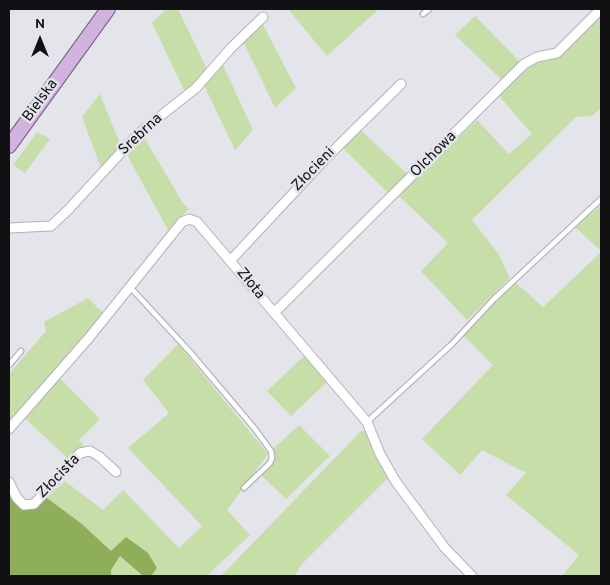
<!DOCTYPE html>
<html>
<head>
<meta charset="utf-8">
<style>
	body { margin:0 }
	#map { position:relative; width:610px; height:585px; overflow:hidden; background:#e4e4eb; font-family:Overpass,sans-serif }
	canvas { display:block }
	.frame { position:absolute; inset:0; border:10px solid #111114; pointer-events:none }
	.north { position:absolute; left:15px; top:15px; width:50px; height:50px; -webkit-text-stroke:4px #e4e4eb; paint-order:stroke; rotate:0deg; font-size:14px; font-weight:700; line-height:20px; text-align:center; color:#111114 }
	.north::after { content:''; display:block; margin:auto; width:18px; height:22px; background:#111114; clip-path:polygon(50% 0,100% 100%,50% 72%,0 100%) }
</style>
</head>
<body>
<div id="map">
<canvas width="610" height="585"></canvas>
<div class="frame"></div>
<div class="north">N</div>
</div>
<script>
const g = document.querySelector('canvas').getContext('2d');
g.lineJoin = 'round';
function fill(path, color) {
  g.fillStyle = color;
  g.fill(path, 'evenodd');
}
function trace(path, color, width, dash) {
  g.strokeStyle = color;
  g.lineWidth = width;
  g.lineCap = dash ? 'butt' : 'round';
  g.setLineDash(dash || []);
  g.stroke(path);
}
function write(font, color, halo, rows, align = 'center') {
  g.font = font + ' Overpass,sans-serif';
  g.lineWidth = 5;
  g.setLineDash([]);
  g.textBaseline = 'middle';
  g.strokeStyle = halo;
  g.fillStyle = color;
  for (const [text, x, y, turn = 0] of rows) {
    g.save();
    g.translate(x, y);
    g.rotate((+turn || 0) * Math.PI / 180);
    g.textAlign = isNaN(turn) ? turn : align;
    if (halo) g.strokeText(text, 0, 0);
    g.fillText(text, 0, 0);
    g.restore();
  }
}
fill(new Path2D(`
	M166,9H178L207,69L195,85L184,90L152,23Z
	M288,9H379L327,56Z
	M601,13V108L592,116L576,117L472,220L498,253L510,278L467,320L421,271L448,243L398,195L477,120L509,154L532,134L499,96L526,67L537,60L555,58Z
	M475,16L520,62L504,82L455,35Z
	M262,23L296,88L275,108L243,41Z
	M222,63L253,130L235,150L204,85Z
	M100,94L121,146L101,168L82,117Z
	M360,129L408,175L389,194L341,146Z
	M37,132L50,139L25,173L13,165Z
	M142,134L183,203L189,209L168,230L126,153Z
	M601,205V251L575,227Z
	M601,252V576H562L579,555L506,495L526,473L482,450L460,475L422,439L493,365L464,336L515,282L543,307Z
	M88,298L104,314L9,423V374L46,331L44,322Z
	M178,344L268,454L227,510L250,535L207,576H151L157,568L111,551L82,524L47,498L65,481L103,510L123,490L179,548L202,526L128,448L169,413L143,380Z
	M305,355L327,382L291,416L267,391Z
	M58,376L100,419L79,440L85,447L69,460L24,417Z
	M299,425L330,456L286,499L261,475L275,459L274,448Z
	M361,431H368L388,478L301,565L295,576H221Z
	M120,556L143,576H111V570Z`), '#c8dea9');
fill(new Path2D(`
	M9,488L16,503L35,507L47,498L82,524L111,551L126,537L148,553L157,568L151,576H143L120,556L111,570V576H9Z`), '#8eae59');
const service = new Path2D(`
	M423,14L429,9
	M130,287L190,352L255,429L271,451L272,458L270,463L244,488
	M9,365L21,351
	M367,422L452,344L494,299L601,199`);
const minor = new Path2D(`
	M9,228L51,226L68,210L139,133L196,88L231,48L263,17
	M231,260L327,157L401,84
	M274,313L524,64L537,57L557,53L601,9
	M9,429L88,339L182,222L189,219L197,222L367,422L380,454L396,482L445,548L472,576
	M9,482L17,498L24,505L34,504L80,453L90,451L100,457L116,472`);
const primary = new Path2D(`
	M9,146L108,9`);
trace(service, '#b2b2b9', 7);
trace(minor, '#b2b2b9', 11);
trace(primary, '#7a5a88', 16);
trace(service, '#fff', 4.5);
trace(minor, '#fff', 9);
trace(primary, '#d1b4dd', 14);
write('15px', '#111114', '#e4e4eb', [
	["Bielska",41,101,-54],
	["Srebrna",141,135,-43],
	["Olchowa",434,155,-45],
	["Złocieni",314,170,-46],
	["Złota",250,284,51],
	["Złocista",59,477,-46]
]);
</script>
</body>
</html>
